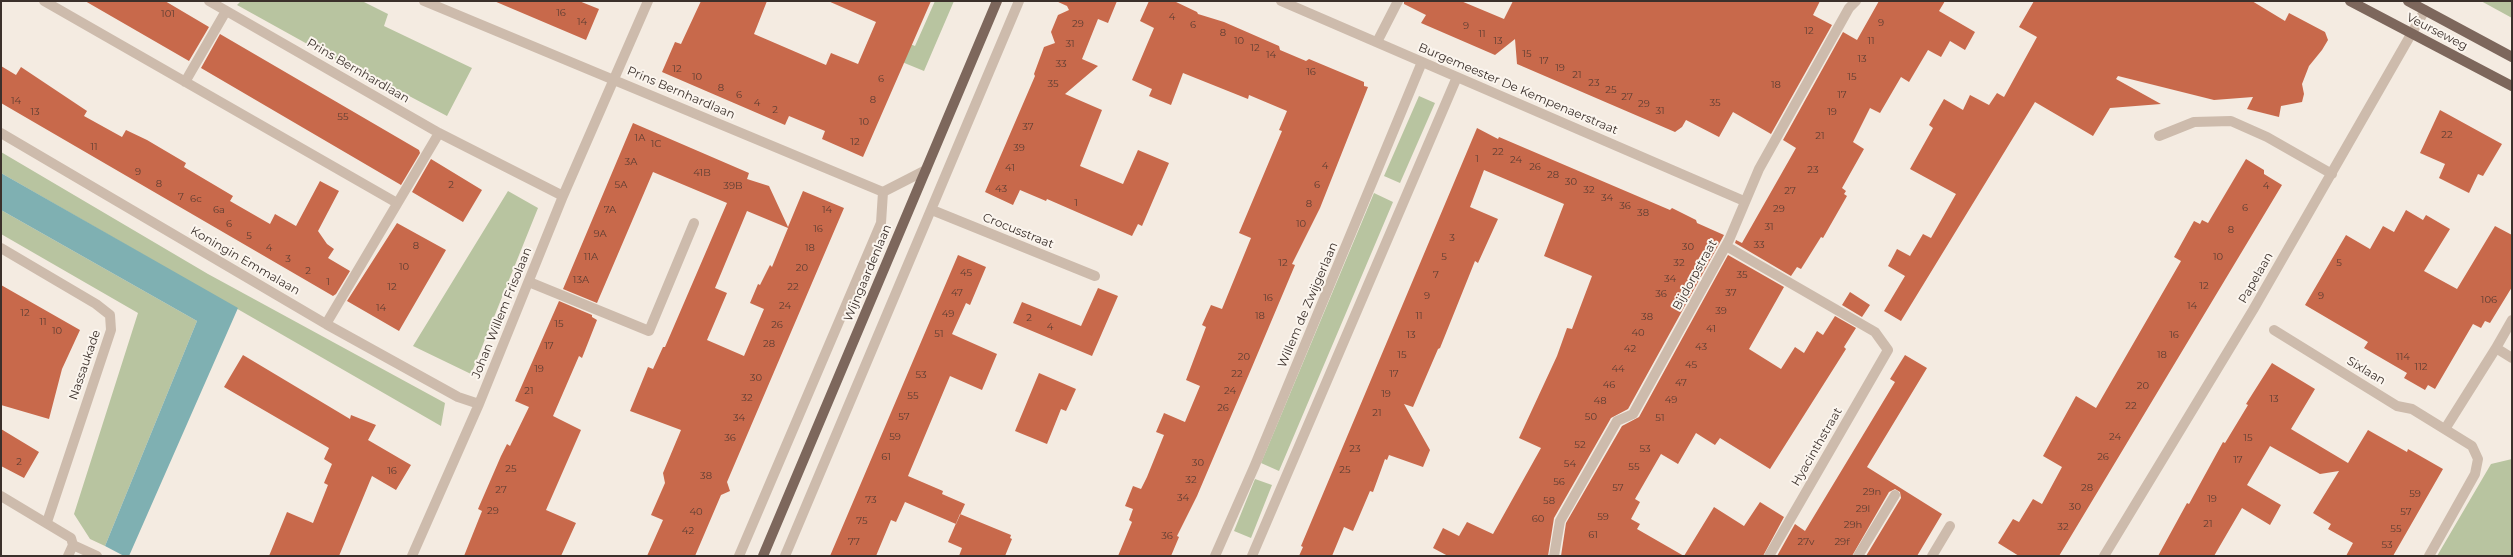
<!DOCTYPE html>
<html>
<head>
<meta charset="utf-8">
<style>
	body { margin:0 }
	#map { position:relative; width:2513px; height:557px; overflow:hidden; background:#f4ebe1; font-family:Montserrat,sans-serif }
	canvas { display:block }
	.frame { position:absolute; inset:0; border:2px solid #3b302b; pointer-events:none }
</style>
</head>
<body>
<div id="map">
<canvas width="2513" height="557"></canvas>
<div class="frame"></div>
</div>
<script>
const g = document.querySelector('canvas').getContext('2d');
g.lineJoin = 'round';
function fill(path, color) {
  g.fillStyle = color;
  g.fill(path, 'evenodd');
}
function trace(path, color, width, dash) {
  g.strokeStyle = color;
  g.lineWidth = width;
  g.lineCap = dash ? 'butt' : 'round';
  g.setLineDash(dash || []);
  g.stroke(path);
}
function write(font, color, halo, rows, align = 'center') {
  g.font = font + ' Montserrat,sans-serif';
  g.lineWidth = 4;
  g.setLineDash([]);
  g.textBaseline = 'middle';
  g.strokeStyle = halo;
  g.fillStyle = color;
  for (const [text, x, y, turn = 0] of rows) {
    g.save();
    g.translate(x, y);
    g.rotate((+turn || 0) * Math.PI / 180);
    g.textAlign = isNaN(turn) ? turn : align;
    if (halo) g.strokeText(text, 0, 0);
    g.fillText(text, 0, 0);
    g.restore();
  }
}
fill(new Path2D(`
	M241,1H362L388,14L384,26L472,68L447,116L360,70L356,71L237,5Z
	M935,1H954L924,71L880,53L888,35L915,46Z
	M2481,1H2512V18Z
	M1419,96L1435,103L1400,183L1384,176Z
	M1,152L208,274L445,403L441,426L1,173Z
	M508,191L538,208L471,374L413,346Z
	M1374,193L1393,202L1279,471L1261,463Z
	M1,210L197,321L105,546L90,539L74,514L138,313L1,234Z
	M2512,459V556H2437L2491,464Z
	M1255,479L1272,485L1251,538L1234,531Z`), '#b8c4a0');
fill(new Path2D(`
	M1,173L238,308L129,556H124L105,546L197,321L1,210Z`), '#7fb0b2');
fill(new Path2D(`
	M85,1H165L209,27L189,61Z
	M494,1H579L599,9L586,40Z
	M701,1H767L754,34L826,65L831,53L858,64L876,22L828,1H931L863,157L822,139L825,131L789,116L785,125L662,72L675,42L681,44Z
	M1056,1H1117L1108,23L1098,19L1082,59L1098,66L1065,94L1102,110L1080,166L1123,184L1138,150L1169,163L1142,226L1138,224L1132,236L1047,199L1046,201L1020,190L1013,205L985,192L1035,76L1034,74L1044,47L1055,43L1051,32L1058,15L1069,10L1067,6Z
	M1149,1H1174L1197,12L1198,14L1224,22L1279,46L1280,50L1306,61L1309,59L1364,82V86L1368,87L1320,208L1292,264L1295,265L1252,367L1197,496L1177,536L1179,537L1171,556H1118L1132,522L1129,520L1133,509L1125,506L1133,486L1141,489L1147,477L1164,435L1156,432L1164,413L1185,422L1200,386L1186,380L1206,327L1202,325L1211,305L1222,309L1251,238L1239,233L1282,131L1279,130L1287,111L1249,95L1248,99L1183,73L1171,105L1149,96L1152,89L1132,80L1154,28L1140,21Z
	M1404,1H1461L1504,19L1513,1H1820L1813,15L1832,25L1771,134L1733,112L1719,137L1686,120L1682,127L1675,132L1517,64L1515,39L1495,55L1421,23L1426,15L1404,4Z
	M1879,1H1945L1939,11L1975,32L1965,50L1950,41L1941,57L1928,50L1909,82L1901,77L1880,113L1870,108L1853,142L1864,149L1842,188L1846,191L1844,194L1847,196L1823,238L1821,237L1801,269L1797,267L1791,276L1735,243L1736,240L1742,243L1796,148L1783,140L1843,32L1857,40Z
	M2034,1H2252L2285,21L2289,13L2325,32L2328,40L2322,50L2309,66L2302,84L2304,94L2302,102L2281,106L2279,117L2247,109L2253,97L2214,100L2118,76L2116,79L2161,104L2110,108L2093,136L2035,102L1901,321L1884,311L1905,276L1888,266L1897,249L1910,256L1923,234L1931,238L1956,194L1910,169L1933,128L1929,125L1944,99L1963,110L1970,95L1989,105L1997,93L2004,97L2037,37L2019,27Z
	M220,34L419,150L420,153L401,185L201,68Z
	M1,66L16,75L21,67L87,111L84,116L122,137L126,130L147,140L186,163L184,167L233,196L230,201L270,224L275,214L296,226L320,181L339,191L318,231L327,244L334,249L328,258L350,271L336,294L333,296L1,103Z
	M2440,110L2502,144L2483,176L2478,174L2469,193L2439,178L2445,164L2420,153Z
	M633,123L749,173L747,179L769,186L788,227L803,191L844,208L727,482L730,491L721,495L695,556H647L663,520L651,515L665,483L663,473L681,430L630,411L648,367L653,369L663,347H665L727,203L653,172L597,303L563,289ZM747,211L788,228L772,267L770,265L760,285L758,284L750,303L764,309L744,356L707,340L727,293L715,288Z
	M1477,128L1498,139L1499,137L1670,210L1672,208L1696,220L1697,223L1724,235L1628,409L1611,418L1554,518L1548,556H1448L1433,548L1443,528L1459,536L1467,522L1493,534L1541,448L1519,438L1557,356L1567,328L1572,329L1592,276L1544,256L1564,204L1484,170L1470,207L1498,219L1478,263L1475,261L1440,348L1438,349L1413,407L1404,404L1430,450L1423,467L1389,455L1387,460L1385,459L1373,492L1370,491L1353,531L1344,527L1332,556H1299L1303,547L1301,546Z
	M431,159L482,190L463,222L412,192Z
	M2246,159L2264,170V174L2282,185L2059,556H2019L1998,543L2013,519L2019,522L2033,499L2042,504L2062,467L2043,456L2076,396L2096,408L2181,261L2174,257L2194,221L2200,224L2202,220L2208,223Z
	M2406,210L2423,220L2426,215L2450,229L2424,271L2457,289L2495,226L2512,235V287L2490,323L2485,321L2481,328L2473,324L2435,389L2428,385L2425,390L2404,378L2407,373L2364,348L2368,342L2305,305L2346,235L2370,249L2383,226L2394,232Z
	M397,223L446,250L399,331L347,301Z
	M958,255L986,267L970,305L966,303L952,334L997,354L982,390L950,376L908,476L943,491L942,494L965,504L956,524L905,502L896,522L891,520L876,556H830Z
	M1728,255L1784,287L1749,349L1781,369L1795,347L1804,353L1817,331L1823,335L1835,316L1856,328L1844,347L1846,349L1770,469L1720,438L1715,445L1696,433L1678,464L1661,454L1635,499L1640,502L1631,519L1640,524L1637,529L1684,556L1714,507L1744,526L1760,502L1784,517L1763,556H1561L1566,523L1622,426L1639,417Z
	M1,285L80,330L62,369L49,419L1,405Z
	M1098,288L1118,296L1092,356L1013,323L1022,302L1081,326Z
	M1850,292L1870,305L1862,317L1842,305Z
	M559,301L592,315V317L597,320L582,358L579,356L553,416L581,430L546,510L576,523L561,556H464L482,511L478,509L501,456L507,444L510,446L529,407L515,401Z
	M243,355L350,419L351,415L376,425L368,440L411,465L396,490L372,476L339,556H269L287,512L313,523L328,485L324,483L332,464L324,459L329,448L224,387Z
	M1905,355L1927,368L1867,467L1942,514L1917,556H1866L1901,498L1900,492L1895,489L1889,492L1852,556H1777L1795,524L1805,531L1895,382L1890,379Z
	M2272,363L2315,389L2291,429L2348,463L2368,430L2407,452L2408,449L2443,469L2393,556H2346L2353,543L2328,529L2331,524L2313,513L2339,471L2320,474L2270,446L2247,485L2281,505L2270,525L2242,508L2214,556H2158L2187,503L2189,504L2223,442L2225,443L2248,405L2246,404Z
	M1039,373L1076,389L1066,411L1061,409L1047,444L1015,431Z
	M1,429L39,452L24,478L1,466Z
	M960,514L1011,535L1010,538L1012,539L1005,556H959L962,548L948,542Z`), '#c8694b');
trace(new Path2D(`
	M44,1L397,203
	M209,1L439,133L563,196
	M424,1L883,192L926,170
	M1281,1L1744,201
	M1377,42L1398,1
	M185,82L226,11
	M1,133L326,324L458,397L479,404
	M2159,136L2194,122L2231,121L2267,137L2332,174
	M932,210L1095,276
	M1726,246L1875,332L1888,350L1769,556
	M1,248L96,304L110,315L111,330L47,522
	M529,282L649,331L694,223
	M326,324L439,133
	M2274,330L2397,406L2412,409L2472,446L2478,459L2475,474L2429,556
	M2496,348L2512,320
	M2445,429L2496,348L2512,358
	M1,496L71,538L73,545
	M73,545L97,556
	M68,556L73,545
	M412,556L479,404L563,196L648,1
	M739,556L881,223L883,192
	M785,556L1019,1
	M1215,556L1255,465L1422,62
	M1252,556L1457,77
	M1554,556L1560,521L1617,421L1633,414L1729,240L1759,169L1849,8L1856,1
	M1858,556L1895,495
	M1932,556L1950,526
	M2104,556L2253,310L2425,10`), '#cdbbac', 10);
trace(new Path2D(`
	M2350,1L2512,86
	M2408,1L2512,57
	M763,556L997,1`), '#7d675c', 10);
write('10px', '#5e3e33', null, [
	["16",561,13],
	["101",168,14],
	["4",1172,17],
	["14",582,22],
	["9",1881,23],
	["29",1078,24],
	["6",1193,25],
	["9",1466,26],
	["12",1809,31],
	["8",1223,33],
	["11",1482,34],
	["10",1239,41],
	["13",1498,41],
	["11",1871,41],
	["31",1070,44],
	["12",1255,48],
	["15",1527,54],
	["14",1271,55],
	["13",1862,59],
	["17",1544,61],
	["33",1061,64],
	["19",1560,68],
	["12",677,69],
	["16",1311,72],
	["21",1577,75],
	["10",697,77],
	["15",1852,77],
	["6",881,79],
	["23",1594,83],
	["35",1053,84],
	["18",1776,85],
	["8",721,88],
	["25",1611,90],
	["6",739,95],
	["17",1842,95],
	["27",1627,97],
	["8",873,100],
	["14",16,101],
	["4",757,103],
	["35",1715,103],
	["29",1644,104],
	["2",775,110],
	["31",1660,111],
	["13",35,112],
	["19",1832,112],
	["55",343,117],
	["10",864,122],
	["37",1028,127],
	["22",2447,135],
	["21",1820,136],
	["1A",640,138],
	["12",855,142],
	["1C",656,144],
	["11",94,147],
	["39",1019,148],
	["22",1498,152],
	["1",1477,159],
	["24",1516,160],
	["3A",631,162],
	["4",1325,166],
	["26",1535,167],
	["41",1010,168],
	["23",1813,170],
	["9",138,172],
	["41B",702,173],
	["28",1553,175],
	["30",1571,182],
	["8",159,184],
	["2",451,185],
	["5A",621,185],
	["6",1317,185],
	["39B",733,186],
	["4",2266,186],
	["43",1001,189],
	["32",1589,190],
	["27",1790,191],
	["7",181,197],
	["34",1607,198],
	["6c",196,199],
	["1",1076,203],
	["8",1309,204],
	["36",1625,206],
	["6",2245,208],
	["29",1779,209],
	["6a",219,210],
	["7A",610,210],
	["14",827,210],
	["38",1643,213],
	["6",229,224],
	["10",1301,224],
	["31",1769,227],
	["16",818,229],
	["8",2231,230],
	["9A",600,234],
	["5",249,236],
	["3",1452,238],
	["33",1759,245],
	["8",416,246],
	["30",1688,247],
	["4",269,248],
	["18",810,248],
	["11A",591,257],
	["5",1444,257],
	["10",2218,257],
	["3",288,259],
	["12",1283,263],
	["32",1679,263],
	["5",2339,263],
	["10",404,267],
	["20",802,268],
	["2",308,271],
	["45",966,273],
	["7",1436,275],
	["35",1742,275],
	["34",1670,279],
	["13A",581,280],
	["1",328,282],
	["12",2204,286],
	["12",392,287],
	["22",793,287],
	["47",957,293],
	["37",1731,293],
	["36",1661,294],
	["9",1427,296],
	["9",2321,296],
	["16",1268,298],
	["106",2489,300],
	["24",785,306],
	["14",2192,306],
	["14",381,308],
	["39",1721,311],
	["12",25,313],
	["49",948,314],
	["18",1260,316],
	["11",1419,316],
	["38",1647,317],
	["2",1029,318],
	["11",43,322],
	["15",559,324],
	["26",777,325],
	["4",1050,327],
	["41",1711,329],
	["10",57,331],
	["40",1638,333],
	["51",939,334],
	["13",1411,335],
	["16",2174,335],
	["28",769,344],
	["17",549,346],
	["43",1701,347],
	["42",1630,349],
	["15",1402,355],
	["18",2162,355],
	["20",1244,357],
	["114",2403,357],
	["45",1691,365],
	["112",2421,367],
	["19",539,369],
	["44",1618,369],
	["22",1237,374],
	["17",1394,374],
	["53",921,375],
	["30",756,378],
	["47",1681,383],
	["46",1609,385],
	["20",2143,386],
	["21",529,391],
	["24",1230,391],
	["19",1386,394],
	["55",913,396],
	["32",747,398],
	["13",2274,399],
	["49",1671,400],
	["48",1600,401],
	["22",2131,406],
	["26",1223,408],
	["21",1377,413],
	["57",904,417],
	["50",1591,417],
	["34",739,418],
	["51",1660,418],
	["59",895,437],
	["24",2115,437],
	["36",730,438],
	["15",2248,438],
	["52",1580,445],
	["23",1355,449],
	["53",1645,449],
	["61",886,457],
	["26",2103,457],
	["17",2238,460],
	["2",19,462],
	["30",1198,463],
	["54",1570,464],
	["55",1634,467],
	["25",511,469],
	["25",1345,470],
	["16",392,471],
	["38",706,476],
	["32",1191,480],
	["56",1559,482],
	["57",1618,488],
	["28",2087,488],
	["27",501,490],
	["29n",1872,492],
	["59",2415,494],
	["34",1183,498],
	["19",2212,499],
	["73",871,500],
	["58",1549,501],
	["30",2075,507],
	["29l",1863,509],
	["29",493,511],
	["40",696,512],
	["57",2406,512],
	["59",1603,517],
	["60",1538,519],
	["75",862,521],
	["21",2208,524],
	["29h",1853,525],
	["32",2063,527],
	["55",2396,529],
	["42",688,531],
	["61",1593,535],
	["36",1167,536],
	["77",854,542],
	["27v",1806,542],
	["29f",1842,542],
	["53",2387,545]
]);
write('12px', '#3b302b', '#fbf5ee', [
	["Veurseweg",2437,32,27],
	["Prins Bernhardlaan",358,71,30],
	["Burgemeester De Kempenaerstraat",1518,89,23],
	["Prins Bernhardlaan",681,93,23],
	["Crocusstraat",1018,231,22],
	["Koningin Emmalaan",245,261,30],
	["Wijngaardenlaan",868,273,-67],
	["Bijdorpstraat",1695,275,-61],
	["Papelaan",2256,278,-60],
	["Willem de Zwijgerlaan",1308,305,-67],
	["Johan Willem Frisolaan",502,313,-68],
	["Nassaukade",85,365,-71],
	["Sixlaan",2366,371,31],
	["Hyacinthstraat",1817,447,-60]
]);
</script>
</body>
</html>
